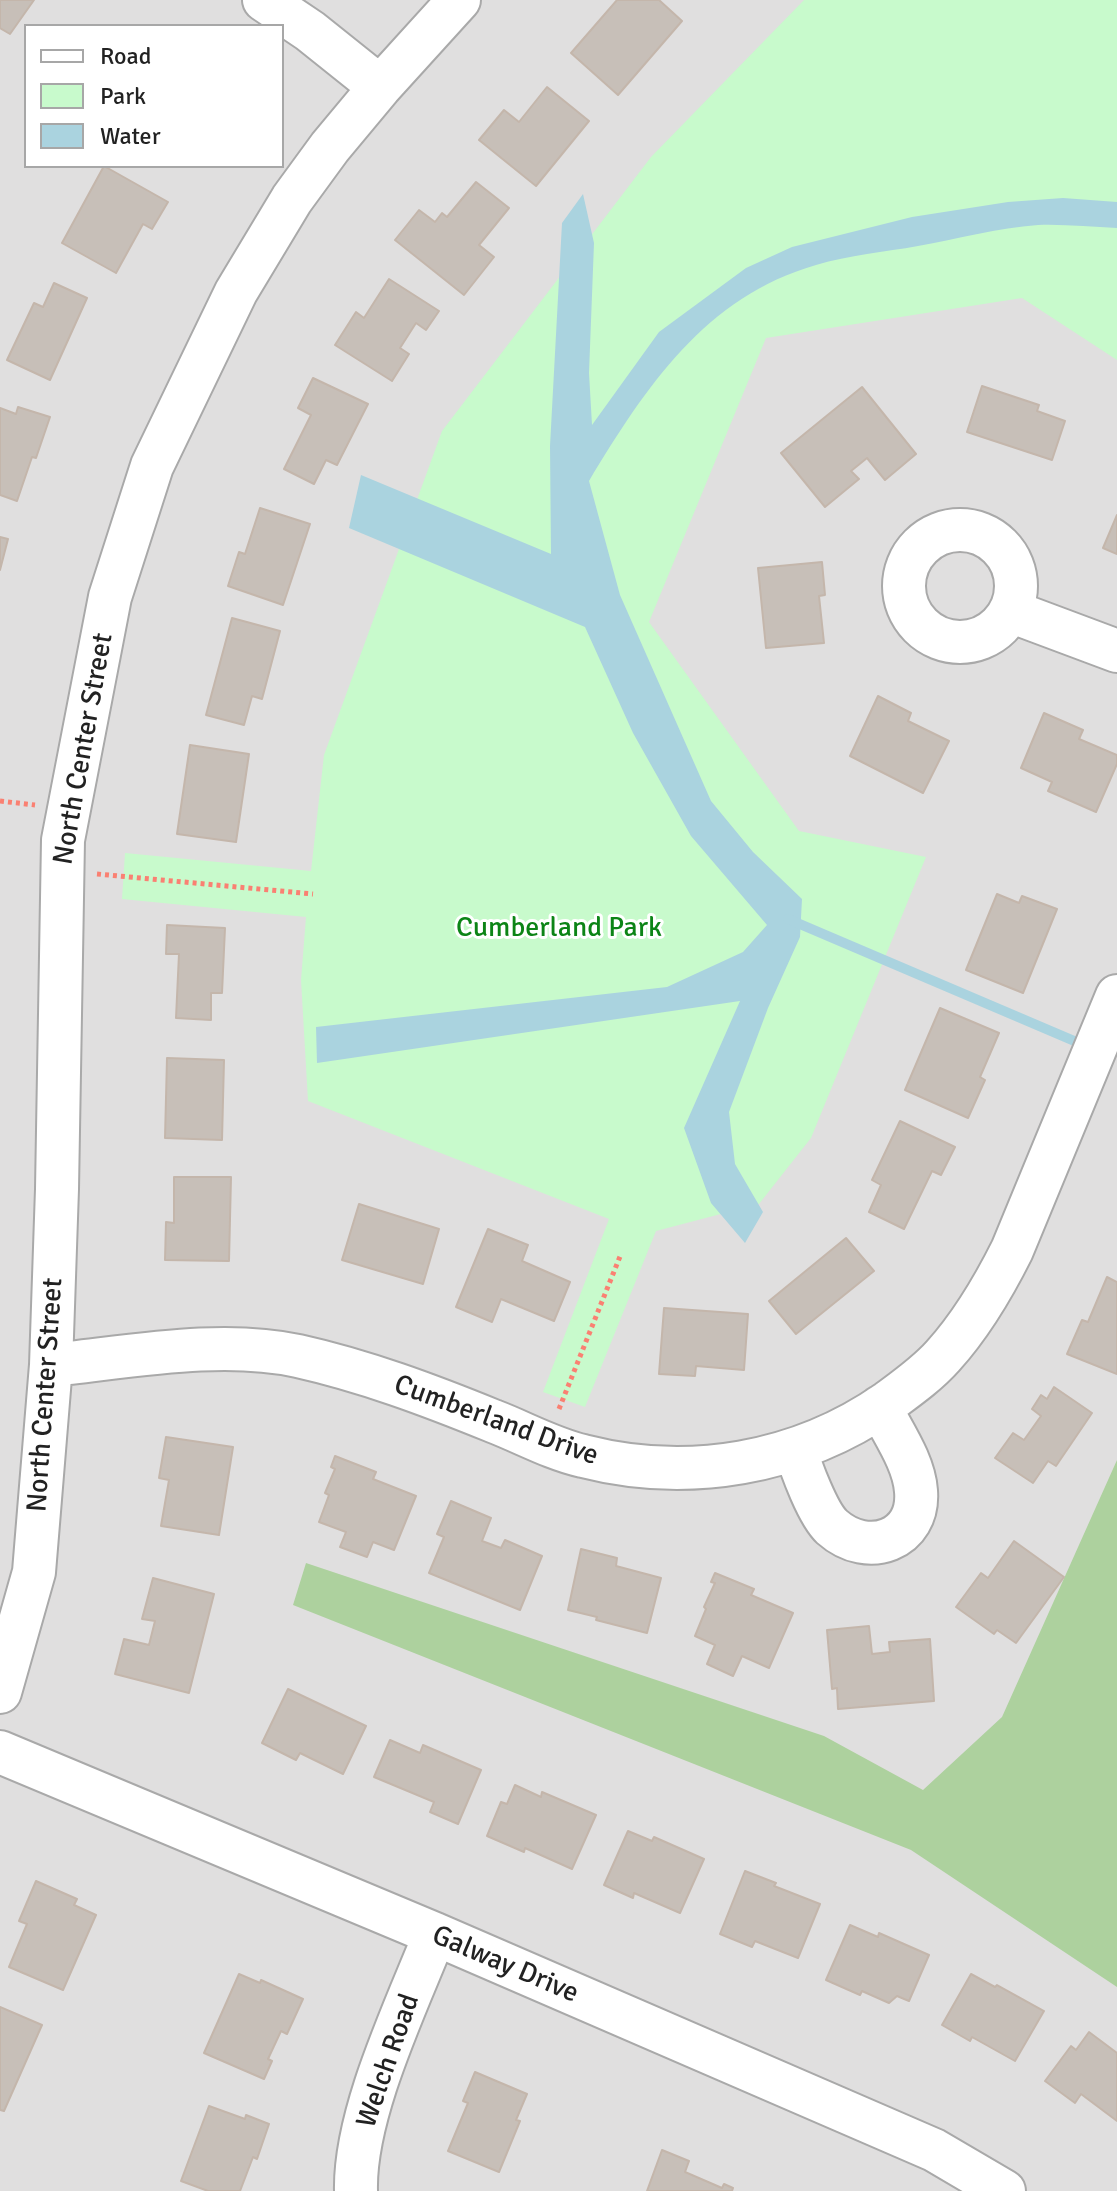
<!DOCTYPE html>
<html>
<head>
<meta charset="utf-8">
<style>
	body { margin:0 }
	#map { position:relative; width:1117px; height:2191px; overflow:hidden; background:#f2efe9; font-family:Signika,sans-serif }
	canvas { display:block }
	.legend { position:absolute; left:24px; top:24px; width:260px; height:144px; box-sizing:border-box; background:#fff; border:2px solid #a7a7a7; margin:0; padding:10px 14px; list-style:none; font-size:24px; color:#222 }
	.legend li { display:flex; align-items:center; gap:16px; height:40px }
	.legend b { width:40px; border:2px solid #a7a7a7 }
</style>
</head>
<body>
<div id="map">
<canvas width="1117" height="2191"></canvas>
<ul class="legend">
<li><b style="height:10px;background:#fff"></b>Road</li>
<li><b style="height:22px;background:#c8facc"></b>Park</li>
<li><b style="height:22px;background:#aad3df"></b>Water</li>
</ul>
</div>
<script>
const g = document.querySelector('canvas').getContext('2d');
g.lineJoin = 'round';
function fill(path, color) {
  g.fillStyle = color;
  g.fill(path, 'evenodd');
}
function trace(path, color, width, dash) {
  g.strokeStyle = color;
  g.lineWidth = width;
  g.lineCap = dash ? 'butt' : 'round';
  g.setLineDash(dash || []);
  g.stroke(path);
}
function write(font, color, halo, rows, align = 'center') {
  g.font = font + ' Signika,sans-serif';
  g.lineWidth = 6;
  g.setLineDash([]);
  g.textBaseline = 'middle';
  g.strokeStyle = halo;
  g.fillStyle = color;
  for (const [text, x, y, turn = 0] of rows) {
    g.save();
    g.translate(x, y);
    g.rotate((+turn || 0) * Math.PI / 180);
    g.textAlign = isNaN(turn) ? turn : align;
    if (halo) g.strokeText(text, 0, 0);
    g.fillText(text, 0, 0);
    g.restore();
  }
}
fill(new Path2D(`
	M0,0H1117V2191H0ZM26,26H282V166H26Z`), '#e0dfdf');
fill(new Path2D(`
	M1117,1460V1987L911,1850L293,1605L306,1563L824,1736L923,1790L1002,1717Z`), '#add19e');
fill(new Path2D(`
	M804,0H1117V360L1022,298L766,338L649,622L799,831L926,857L811,1138L759,1204L656,1231L585,1407L543,1392L609,1219L308,1101L301,980L306,917L122,899L125,853L311,871L324,755L442,431L651,157Z`), '#c8facc');
fill(new Path2D(`
	M583,194L594,243L589,373L592,425L659,332L746,268L792,247L912,217L1008,202L1063,198L1117,202V228C1091,227 1064,224 1038,225C998,228 957,239 918,246C885,252 849,255 816,265C705,297 646,387 589,481L620,595L711,801L753,852L802,899L800,937L768,1008L729,1112L735,1164L763,1212L745,1243L711,1203L684,1128L740,1001L317,1063L316,1027L667,987L743,952L767,925L691,836L633,733L585,627L349,528L361,475L551,554L550,446L562,223Z`), '#aad3df');
trace(new Path2D(`
	M788,919L1086,1046`), '#aad3df', 10);
const building = new Path2D(`
	M0,0H34L10,34L0,28Z
	M617,0H659L682,21L618,95L571,53Z
	M547,87L589,121L536,186L479,140L504,110L519,122Z
	M104,166L168,202L152,229L143,224L116,273L62,243Z
	M476,182L509,208L479,245L494,257L464,295L395,240L419,210L435,222L442,213L447,217Z
	M389,279L439,311L426,330L416,323L400,348L409,354L392,381L335,345L356,312L364,318Z
	M54,283L87,298L50,380L7,360L34,303L43,307Z
	M313,378L368,404L337,465L326,460L314,484L284,469L311,415L298,408Z
	M982,386L1039,405L1037,411L1065,421L1052,460L967,432Z
	M862,387L916,454L885,480L867,458L851,471L859,479L825,507L781,453Z
	M18,407L50,417L36,458L32,457L17,501L0,495V408L16,414Z
	M260,508L310,524L283,605L228,586L239,552L245,554Z
	M1117,515V554L1103,548Z
	M0,537L8,539L0,570Z
	M822,562L825,595L819,596L824,643L766,648L758,568Z
	M232,618L280,631L262,699L252,696L244,725L206,715Z
	M878,696L911,713L908,721L949,741L923,793L850,756Z
	M1044,713L1083,730L1079,739L1117,755V764L1096,812L1048,791L1052,782L1021,768Z
	M190,745L249,754L236,842L177,834Z
	M997,894L1019,903L1022,896L1057,909L1023,993L966,970Z
	M167,925L225,928L222,993H211V1020L176,1018L179,954H166Z
	M940,1008L999,1033L980,1077L985,1080L968,1118L905,1090Z
	M167,1058L224,1060L222,1140L165,1138Z
	M900,1121L955,1147L941,1175L932,1171L904,1229L869,1212L881,1185L872,1180Z
	M174,1177H231L229,1261L165,1260L166,1222L174,1223Z
	M359,1204L439,1229L423,1284L342,1260Z
	M488,1229L528,1245L522,1261L570,1282L554,1321L501,1299L492,1322L456,1307Z
	M846,1238L874,1271L796,1334L769,1301Z
	M1107,1277L1117,1282V1374L1067,1354L1082,1320L1088,1322Z
	M664,1308L748,1314L744,1370L696,1366L695,1376L659,1374Z
	M1054,1387L1092,1413L1056,1466L1048,1461L1033,1483L995,1458L1013,1433L1024,1440L1041,1416L1032,1409L1041,1395L1047,1399Z
	M166,1437L233,1447L219,1535L161,1526L169,1480L159,1478Z
	M335,1456L376,1472L373,1479L416,1496L394,1550L373,1542L367,1557L340,1547L346,1532L319,1522L329,1495L325,1493L335,1469L331,1467Z
	M451,1501L491,1518L482,1541L501,1548L505,1540L542,1556L520,1610L429,1573L444,1537L437,1534Z
	M1014,1541L1064,1577L1016,1643L997,1630L994,1634L956,1607L981,1573L988,1578Z
	M581,1549L617,1558L616,1566L661,1578L647,1633L596,1620L597,1617L568,1610Z
	M715,1573L754,1589L751,1595L793,1613L769,1668L742,1656L733,1676L707,1664L715,1645L695,1636L706,1609L704,1607L715,1583L711,1582Z
	M153,1578L214,1594L189,1693L115,1674L124,1639L149,1645L155,1621L142,1619Z
	M869,1626L872,1654L890,1652L889,1642L930,1639L934,1701L838,1709L837,1688L832,1689L827,1630Z
	M288,1689L366,1726L343,1774L300,1753L296,1760L262,1743Z
	M390,1740L420,1753L423,1745L481,1770L458,1824L430,1812L434,1802L374,1777Z
	M515,1785L541,1797L542,1792L596,1815L572,1869L525,1848L524,1852L487,1836L501,1802L507,1804Z
	M628,1831L652,1841L654,1837L704,1859L680,1913L634,1893L633,1898L604,1885Z
	M745,1871L776,1883L774,1886L820,1904L798,1958L755,1941L752,1947L720,1934Z
	M36,1881L77,1899L74,1905L96,1915L63,1990L9,1967L27,1924L19,1921Z
	M850,1925L878,1937L879,1933L929,1955L909,2001L897,1996L889,2003L862,1991L860,1995L826,1980Z
	M239,1974L260,1983L261,1980L303,1999L287,2034L281,2031L268,2059L272,2061L264,2079L204,2053Z
	M971,1974L995,1987L997,1985L1044,2011L1015,2061L972,2037L970,2041L942,2025Z
	M0,2007L42,2025L4,2111L0,2110Z
	M1089,2032L1117,2053V2121L1081,2094L1075,2103L1045,2081L1071,2046L1076,2050Z
	M475,2072L527,2094L516,2120L520,2121L499,2172L448,2151L468,2103L463,2101Z
	M209,2106L245,2119L246,2115L269,2124L257,2159L253,2157L240,2191H208L181,2181Z
	M662,2150L689,2161L685,2172L722,2188L724,2184L733,2188L732,2191H647Z`);
fill(building, '#c7bfb8');
trace(building, '#c4b6ab', 2);
const minor = new Path2D(`
	M264,0L310,31L380,87
	M904 586a56 56 0 1 1 112 0a56 56 0 1 1-112 0Z
	M1010,611L1117,651
	M51,1365C129,1357 221,1339 298,1356C365,1371 429,1395 493,1421C522,1432 552,1449 583,1456C688,1483 799,1464 888,1402C907,1388 927,1374 943,1356C972,1324 993,1288 1012,1250L1117,996
	M796,1450C801,1469 818,1514 832,1527C868,1559 920,1540 916,1491C914,1462 893,1433 880,1407
	M0,1692L34,1572L51,1365L57,1189L63,840L110,597L152,466L236,292L292,199L330,147L380,87L459,0
	M0,1752L435,1934L934,2150L1004,2191
	M356,2191C354,2114 406,2007 435,1934`);
trace(minor, '#a9a9a9', 46);
trace(new Path2D(`
	M0,801L35,805
	M97,874L313,894
	M559,1409L621,1254`), '#fa8072', 5, [4, 4]);
trace(minor, '#fff', 42);
write('28px', '#222', '#fff', [
	["North Center Street",84,749,-80],
	["North Center Street",46,1395,-86],
	["Cumberland Drive",496,1421,20],
	["Galway Drive",505,1965,23],
	["Welch Road",389,2061,-71]
]);
write('28px', '#0c8416', '#fff', [
	["Cumberland Park",559,929]
]);
</script>
</body>
</html>
